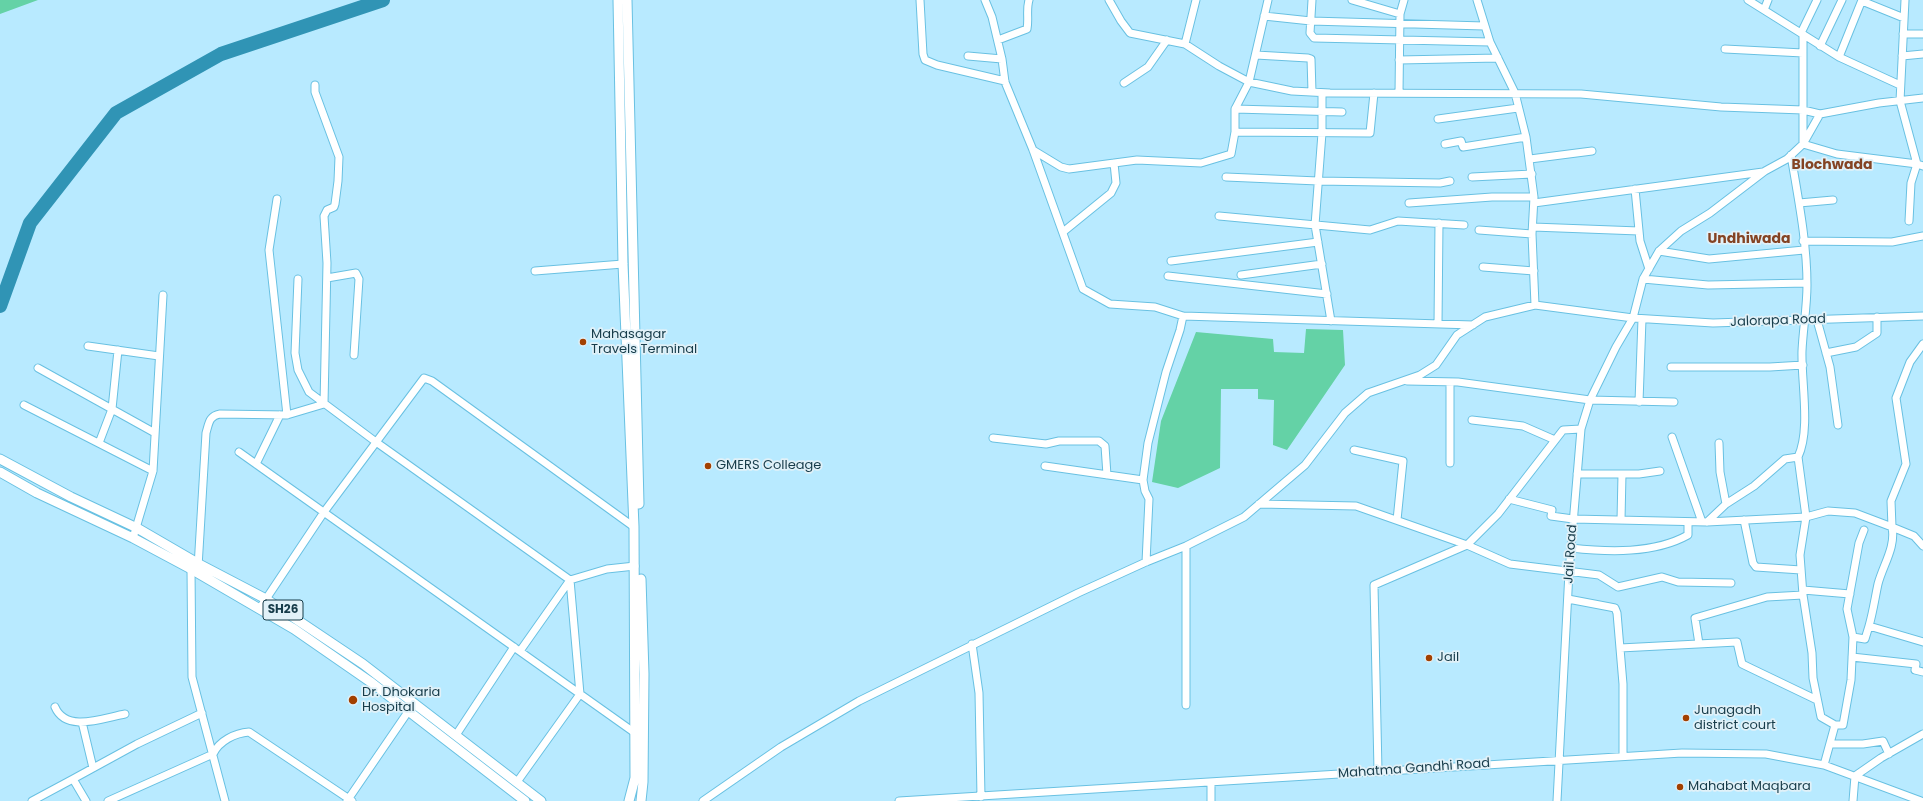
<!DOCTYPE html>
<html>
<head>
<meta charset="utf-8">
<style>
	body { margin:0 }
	canvas { display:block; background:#b8eaff }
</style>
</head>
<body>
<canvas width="1923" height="801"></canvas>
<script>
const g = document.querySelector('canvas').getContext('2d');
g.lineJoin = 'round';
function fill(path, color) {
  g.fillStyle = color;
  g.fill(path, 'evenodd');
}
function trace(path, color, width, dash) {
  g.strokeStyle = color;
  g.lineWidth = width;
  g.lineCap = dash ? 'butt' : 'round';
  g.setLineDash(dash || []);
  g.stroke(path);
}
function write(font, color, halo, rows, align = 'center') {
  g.font = font + ' Poppins,sans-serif';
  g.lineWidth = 3.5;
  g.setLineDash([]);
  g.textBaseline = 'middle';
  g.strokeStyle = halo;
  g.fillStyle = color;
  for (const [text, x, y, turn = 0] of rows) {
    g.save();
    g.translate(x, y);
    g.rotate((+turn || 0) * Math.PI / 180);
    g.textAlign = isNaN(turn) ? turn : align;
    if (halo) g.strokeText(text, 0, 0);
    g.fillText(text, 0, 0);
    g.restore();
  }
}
fill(new Path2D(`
	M0,0H38L0,14Z
	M1306,329L1343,330L1345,365L1287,450L1273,445L1274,400L1258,399V389H1221L1220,468L1178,488L1152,482L1161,421L1196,332L1273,339L1274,352L1304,353Z`), '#64d2a6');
trace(new Path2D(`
	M0,306L30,223L116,113L221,54L383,0`), '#3094b5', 14);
const minor = new Path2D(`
	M920,0L923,54L925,60L937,65L1005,81
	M985,0L992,17L1002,59L1005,82L1033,150L1083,289L1110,304L1155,307L1183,316L1473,325
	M1109,0L1121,21L1130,33L1185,44L1219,66L1249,82L1292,91L1330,93L1581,94L1721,107L1803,110L1820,114
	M1312,0L1310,33L1314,38L1490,42
	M1352,0L1400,14
	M1477,0L1490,42L1515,93L1526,137L1534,197L1532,234L1535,305
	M1748,0L1839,57L1900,85
	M1905,0L1900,101L1917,164L1923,166
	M1862,1L1904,18
	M1764,10L1768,0
	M1264,16L1311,21L1484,26
	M1801,33L1817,0
	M1903,34H1923
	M1803,35V144L1837,154L1917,164L1911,183L1909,221
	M998,40L1027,29C1029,19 1026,10 1029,0
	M1185,44L1196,0
	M1820,46L1842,0
	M1725,49L1803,53
	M1256,55L1308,58L1311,59L1312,92
	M968,56L1002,59
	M1902,56L1923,54
	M1839,57L1862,0
	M1399,60L1498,58
	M1124,83L1148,67L1167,40
	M1322,93V133L1315,225L1331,321
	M1399,93L1400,14L1404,0
	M1235,109L1342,112
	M1438,119L1518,108
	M1235,132L1370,133L1374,93
	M1445,144L1461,141L1463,147L1526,137
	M1033,150L1061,167L1069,169L1137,160L1201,163L1231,154L1235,132V109L1249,82L1268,0
	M1791,155C1798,198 1807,241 1807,285C1807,307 1803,329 1802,351C1801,381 1811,430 1798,457L1806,517L1800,555L1803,595L1812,653L1813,678L1821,717L1835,725
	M1530,159L1592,151
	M1226,177L1318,181L1440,183L1450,181
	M1472,177L1532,174
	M1635,189L1640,241L1649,269
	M277,199L269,250L287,415
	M1409,203L1492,197H1534
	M1534,203L1763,172
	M1799,203L1833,200
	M1219,216L1370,230L1398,221L1464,225
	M1533,227L1639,231
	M1479,230L1532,234
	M1063,232L1111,193L1116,183L1114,163
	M1803,241L1892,242L1923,236
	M1659,251L1709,259L1804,250
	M1171,261L1318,242
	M1483,267L1534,271
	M535,271L623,264
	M1241,275L1322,264
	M1168,276L1327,294
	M327,278L356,273L359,279L354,355
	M298,279L295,353L298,370L309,392L376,442L570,580L520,651
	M1643,279L1708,285L1807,283
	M1817,320L1830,367L1838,425
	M1438,324L1439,223
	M88,346L159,356
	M1826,353L1856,347L1877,333V317
	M1671,367H1770L1803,365
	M38,368L155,433
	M1407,381L1458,382L1590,400L1674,402
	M1450,382V463
	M1639,402L1642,319
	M24,405L153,471
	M1472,420L1523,426L1555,440
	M1672,437L1702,522
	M993,438L1046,444L1059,441H1099L1105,446L1107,475
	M99,443L112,409L118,350
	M1719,443L1720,472L1726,504
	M1354,450L1403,461L1397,520
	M239,452L635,733
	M256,464L280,415
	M1045,466L1143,480
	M1577,474H1639L1660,471
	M1509,499L1552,510L1551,516L1573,519L1707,522L1806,517L1828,511L1855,513L1892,527L1891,501L1906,464L1896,398L1910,362L1923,344
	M1259,504L1356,506L1467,545L1510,564L1599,575L1618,587L1662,577L1678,582L1731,583
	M1621,520L1622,474
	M1744,520L1753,563L1756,567L1801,570
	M1707,522L1726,504L1754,486L1785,459L1798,457
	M133,538L153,471L163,295
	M1571,548C1608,552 1654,554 1688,535V522
	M1146,562L1149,499L1145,491L1143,480L1148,443L1166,372L1180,330L1183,316
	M198,567L206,433C209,423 209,416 220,414L287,415L324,404L327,263L324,216L327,210L334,207L335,204L338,181L339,157L315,92V85
	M191,569L192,677L225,801
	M1803,590L1850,594
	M1568,599L1610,607L1615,608L1617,613L1623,684V756
	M260,608L324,512L424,378L432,381L634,527
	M1869,626C1873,612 1875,598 1878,584C1883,565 1896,547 1892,527L1914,536L1923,546
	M1853,637L1847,609L1859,543L1864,530
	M972,644L979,693L981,797
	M1699,644L1695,618L1767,597L1803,595
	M1620,648L1737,642L1742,664L1817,700
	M1852,657L1916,664L1915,670L1923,672
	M1186,705V546
	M55,707C66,733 103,718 125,714
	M82,722L93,768
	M456,735L514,647
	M1830,744H1863L1883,741L1889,754
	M1824,765L1835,725H1843L1851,680L1853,637L1865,639L1869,626L1923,642
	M1378,771L1374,585L1467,545L1498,514L1563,430L1581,429
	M73,779L137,744L202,713
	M517,782L580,694L570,580L607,569L635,566
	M1211,782V801
	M32,801L73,779L86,801
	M108,801L213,754C219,741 235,733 249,732L352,801
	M347,801L414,703
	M703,801L781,747L859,701L1078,593L1146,562L1186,546L1244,517L1305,465L1345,413L1368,393L1420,375L1436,365L1457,335L1485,317L1535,305L1633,318L1713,323L1923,316
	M899,801L1682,753L1766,754L1824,765L1921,801
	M1557,801L1569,572L1581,429L1590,400L1616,347L1633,318L1643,279L1659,251L1681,231L1710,213L1765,171L1787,159L1803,144L1820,114L1879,103L1923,98
	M1853,801L1855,776L1881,758L1923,734`);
const major = new Path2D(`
	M618,0L623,264L634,527L635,778L629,801
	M627,0L639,504
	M0,459L71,497L137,528L199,564L266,599L363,664L541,801
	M0,472L37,493L133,538L191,569L294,629L372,683L525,801
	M641,579L644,674L643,782L641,801`);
trace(minor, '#69c1e2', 9);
trace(major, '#69c1e2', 11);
trace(minor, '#fff', 7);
trace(major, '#fff', 9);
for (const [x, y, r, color] of [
	[583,342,4,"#a24000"],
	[708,466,4,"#a24000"],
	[1429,658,4,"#a24000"],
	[353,700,5,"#a24000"],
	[1686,718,4,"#a24000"],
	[1680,787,4,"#a24000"]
]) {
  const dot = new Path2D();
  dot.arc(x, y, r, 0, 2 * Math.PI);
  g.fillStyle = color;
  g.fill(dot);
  trace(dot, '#e1f1f8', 1.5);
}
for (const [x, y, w] of [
	[283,610,40]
]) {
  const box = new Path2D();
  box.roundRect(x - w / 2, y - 10, w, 20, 3);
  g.fillStyle = '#e1f1f8';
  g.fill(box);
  trace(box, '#173c4a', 1);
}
write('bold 12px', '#173c4a', null, [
	["SH26",283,610]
]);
write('13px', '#173c4a', '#e1f1f8', [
	["Jalorapa Road",1778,321,-2],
	["Jail Road",1571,554,-86],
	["Mahatma Gandhi Road",1414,769,-4]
]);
write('13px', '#173c4a', '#e1f1f8', [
	["Mahasagar",591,335],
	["Travels Terminal",591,350],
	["GMERS Colleage",716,466],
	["Jail",1437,658],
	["Dr. Dhokaria",362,693],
	["Hospital",362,708],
	["Junagadh",1694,711],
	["district court",1694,726],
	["Mahabat Maqbara",1688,787]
], 'left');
write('bold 14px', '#844323', '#e1f1f8', [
	["Blochwada",1832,165],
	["Undhiwada",1749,239]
]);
</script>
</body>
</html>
